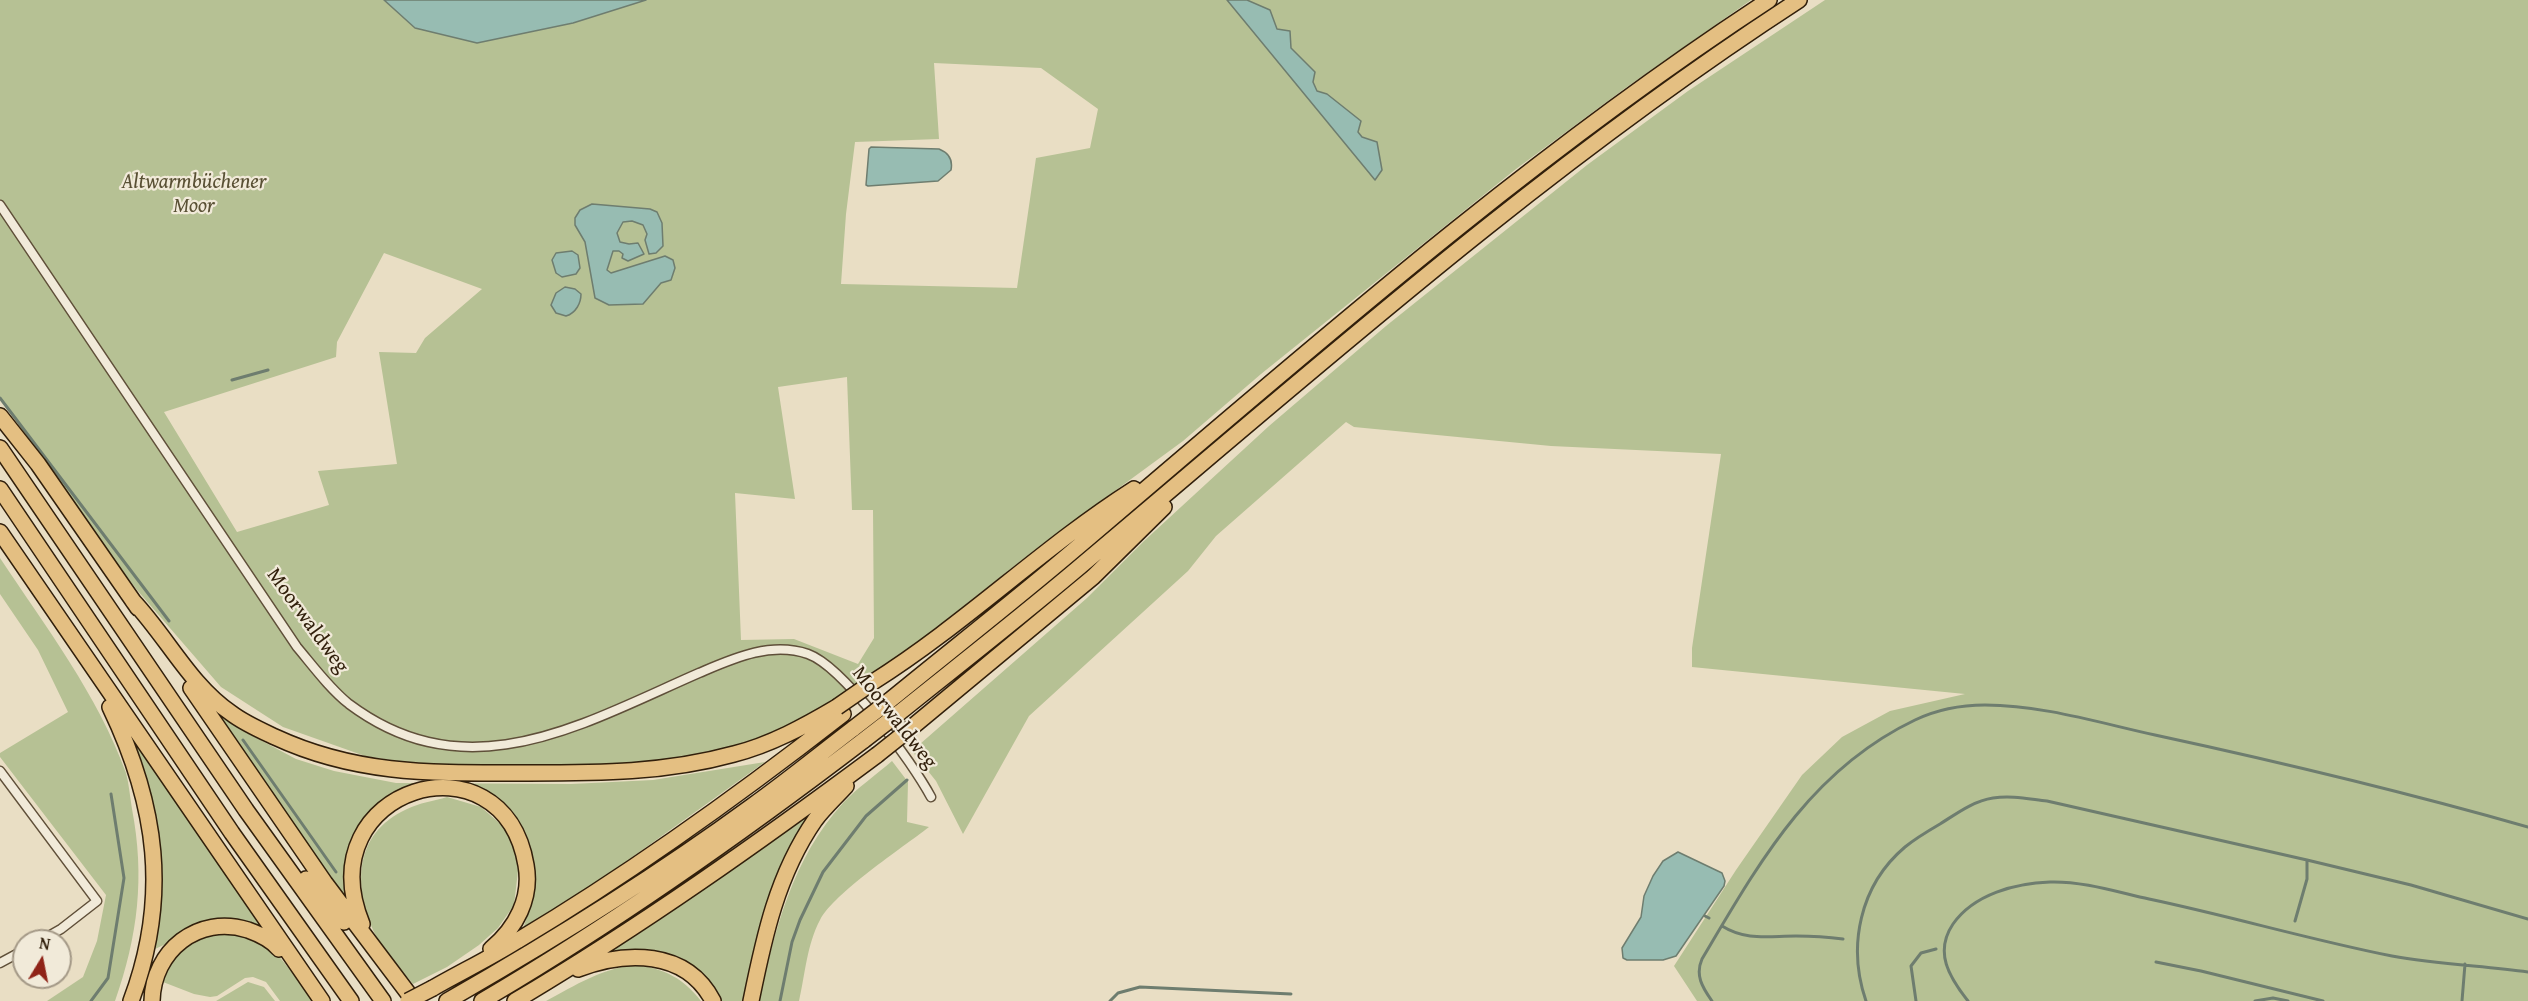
<!DOCTYPE html>
<html>
<head>
<meta charset="utf-8">
<style>
	body { margin:0 }
	#map { position:relative; width:2528px; height:1001px; overflow:hidden; background:#e9dec4; font-family:"Gentium Book Plus",serif }
	canvas { display:block }
	.north { position:absolute; left:12px; top:929px; width:60px; height:60px; box-sizing:border-box; background:#f1ead9; border:2px solid #a49987; border-radius:50%; rotate:10deg; font-size:16px; font-weight:700; line-height:24px; text-align:center; color:#311f0b }
	.north::after { content:''; display:block; margin:auto; width:21px; height:27px; background:#8f2418; clip-path:polygon(50% 0,100% 100%,50% 72%,0 100%) }
</style>
</head>
<body>
<div id="map">
<canvas width="2528" height="1001"></canvas>
<div class="north">N</div>
</div>
<script>
const g = document.querySelector('canvas').getContext('2d');
g.lineJoin = 'round';
function fill(path, color) {
  g.fillStyle = color;
  g.fill(path, 'evenodd');
}
function trace(path, color, width, dash) {
  g.strokeStyle = color;
  g.lineWidth = width;
  g.lineCap = dash ? 'butt' : 'round';
  g.setLineDash(dash || []);
  g.stroke(path);
}
function write(font, color, halo, rows, align = 'center') {
  g.font = font + ' "Gentium Book Plus",serif';
  g.lineWidth = 4.5;
  g.setLineDash([]);
  g.textBaseline = 'middle';
  g.strokeStyle = halo;
  g.fillStyle = color;
  for (const [text, x, y, turn = 0] of rows) {
    g.save();
    g.translate(x, y);
    g.rotate((+turn || 0) * Math.PI / 180);
    g.textAlign = isNaN(turn) ? turn : align;
    if (halo) g.strokeText(text, 0, 0);
    g.fillText(text, 0, 0);
    g.restore();
  }
}
fill(new Path2D(`
	M0,0H384L415,28L477,43L573,23L646,0H1751L1624,89L1516,169L1261,374L1183,441L1041,545L895,660L834,703L776,733L735,748L641,766H430L365,756L283,727L221,687L137,590L91,529L0,398ZM934,63L1041,68L1098,109L1090,148L1036,158L1017,288L841,284L846,214L855,142L939,139ZM384,253L482,289L425,338L416,353L379,352L397,464L318,471L329,505L237,532L164,412L336,357L337,342ZM847,377L852,510H873L874,638L858,664L794,639L741,640L735,493L795,499L778,387Z
	M1825,0H2528V1001H1697L1674,966L1736,870L1802,775L1842,737L1890,711L1965,694L1692,667V648L1721,454L1551,446L1354,427L1346,422L1216,536L1188,571L1029,716L963,834L936,781L912,751L1087,598L1144,541L1269,426L1386,326L1587,165L1688,91Z
	M0,558C45,626 98,695 126,773C129,784 130,797 132,809C145,877 138,936 115,1001H47L83,977L97,941L106,895L0,757V753L68,712L38,650L0,594Z
	M208,705L249,734L296,759L334,771L396,783L571,784L653,780L765,762L578,896L523,929L532,901L534,871L529,850L517,823L479,792L399,793L346,872L350,909Z
	M130,734L273,937L244,925L171,944L168,943L155,949C167,870 159,808 130,734Z
	M892,761L908,782L907,822L929,827C902,848 834,893 820,920C807,944 805,975 799,1001H759C775,930 792,859 843,803C857,788 876,775 892,761Z
	M447,797L481,807L505,828L515,848L518,871L514,905L498,928L479,945L447,967L413,984C401,969 385,953 376,936C353,889 352,834 407,809C419,803 434,801 447,797Z
	M823,798L815,813L746,1001H720C707,989 686,964 672,956C652,945 624,951 603,954Z
	M210,933H241L274,950L315,1001H280L266,982L253,977L245,978L217,996L210,997L194,994L163,982L161,979L179,949Z
	M636,965C665,969 683,978 701,1001H546C576,985 602,968 636,965Z
	M248,982L264,987L275,1001H216Z`), '#b6c194');
const water = new Path2D(`
	M384,0H646L573,23L477,43L415,28Z
	M1227,0H1247L1270,10L1277,29L1290,31L1291,48L1315,72L1313,82L1317,91L1327,94L1361,121L1358,132L1362,137L1377,142L1382,170L1375,180Z
	M871,147L939,149C949,153 953,160 951,170L938,181L868,186L866,185L869,149Z
	M592,204L650,209L657,212L662,223L663,246L656,253L649,254L645,240L647,234L643,225L632,221L623,222L617,233L620,242L629,244L638,243L644,254L628,261L622,258L623,254L619,251H613L607,270L611,273L665,256L673,260L675,268L671,280L661,283L643,304L609,305L595,298L585,242L575,225V218L580,210Z
	M572,251L578,255L580,268L576,274L562,277L556,273L552,260L556,253Z
	M565,287L575,289L581,294C581,303 576,313 566,316L556,313L551,305L556,293Z
	M1678,852L1722,873L1725,881L1724,886L1676,956L1663,960H1627L1623,958L1622,948L1641,917L1644,896L1653,876L1663,861Z`);
fill(water, '#97bcb2');
trace(water, '#6e7d6f', 1.5);
trace(new Path2D(`
	M232,380L268,370
	M0,398L169,621
	M243,740L336,872
	M2307,860L2411,885L2528,919
	M1705,916L1709,918
	M1722,926C1746,941 1768,936 1796,936C1811,936 1828,937 1843,939
	M2156,962L2201,971L2323,1001
	M91,1001L108,978L124,878L111,794
	M780,1001L792,942L800,920L823,872L866,816L907,780
	M1110,1001L1118,993L1140,987L1291,994
	M1712,1001C1702,987 1695,975 1702,959C1759,863 1810,770 1915,720C1936,710 1961,705 1985,705C2042,705 2100,723 2155,735C2280,762 2405,792 2528,827
	M1866,1001C1847,946 1860,885 1905,847C1916,838 1928,831 1940,824C1956,814 1973,801 1993,798C2011,795 2029,799 2047,801L2307,860V879L2295,921
	M1916,1001L1911,966L1921,953L1936,949
	M1968,1001C1949,977 1934,952 1953,924C1974,894 2016,883 2050,882C2083,881 2117,892 2149,899C2230,916 2311,940 2392,956C2437,964 2483,966 2528,972
	M2255,1001L2273,998L2288,1001
	M2462,1001L2465,964`), '#6e7d6f', 3);
const minor = new Path2D(`
	M0,205L297,647C313,666 329,688 349,704C468,793 582,724 699,673C732,659 770,641 808,654C844,667 912,762 931,797
	M0,771L97,901L61,929L40,941
	M0,963L24,950`);
const motorway = new Path2D(`
	M0,416L38,464L138,608
	M0,448L246,810L383,1001
	M0,489L232,833L351,1001
	M0,532L322,1001
	M133,601C167,637 190,685 231,713C244,723 260,730 275,737C359,776 437,773 528,773C599,773 665,773 734,754C770,745 805,726 837,707
	M873,682C965,624 1043,547 1134,489
	M191,688L325,883L414,1001
	M889,701C950,651 1013,602 1073,551C1298,360 1521,162 1769,0
	M110,707C157,805 170,897 131,1001
	M899,713C960,664 1023,615 1083,564C1316,368 1543,166 1799,0
	M911,728L1093,577L1164,507
	M306,879L344,922
	M362,924C306,787 503,729 526,865C532,898 516,928 491,949
	M578,969C625,951 686,949 713,1001
	M433,988C461,972 490,958 517,941C631,873 738,796 843,714
	M152,1001C153,951 198,914 248,930C259,934 271,939 279,949
	M447,1001C552,941 655,877 752,806C787,781 820,754 854,728
	M482,1001C615,923 741,834 864,740
	M515,1001C640,927 760,842 877,755
	M751,1001C764,937 777,875 815,820C824,808 836,797 846,786`);
trace(minor, '#5f4f39', 11);
trace(motorway, '#311f0b', 18);
trace(minor, '#f1ead9', 8);
trace(motorway, '#e4bf82', 15);
const motorwayBridge = new Path2D(`
	M837,707L873,682
	M854,728L889,701
	M864,740L899,713
	M877,755L911,728
	M408,1001L433,988`);
trace(motorwayBridge, '#311f0b', 18, []);
trace(motorwayBridge, '#e4bf82', 15);
write('italic 21px', '#595034', '#f1ead9', [
	["Altwarmbüchener",194,183],
	["Moor",194,207]
]);
write('21px', '#311f0b', '#f1ead9', [
	["Moorwaldweg",307,621,54],
	["Moorwaldweg",894,718,52]
]);
</script>
</body>
</html>
